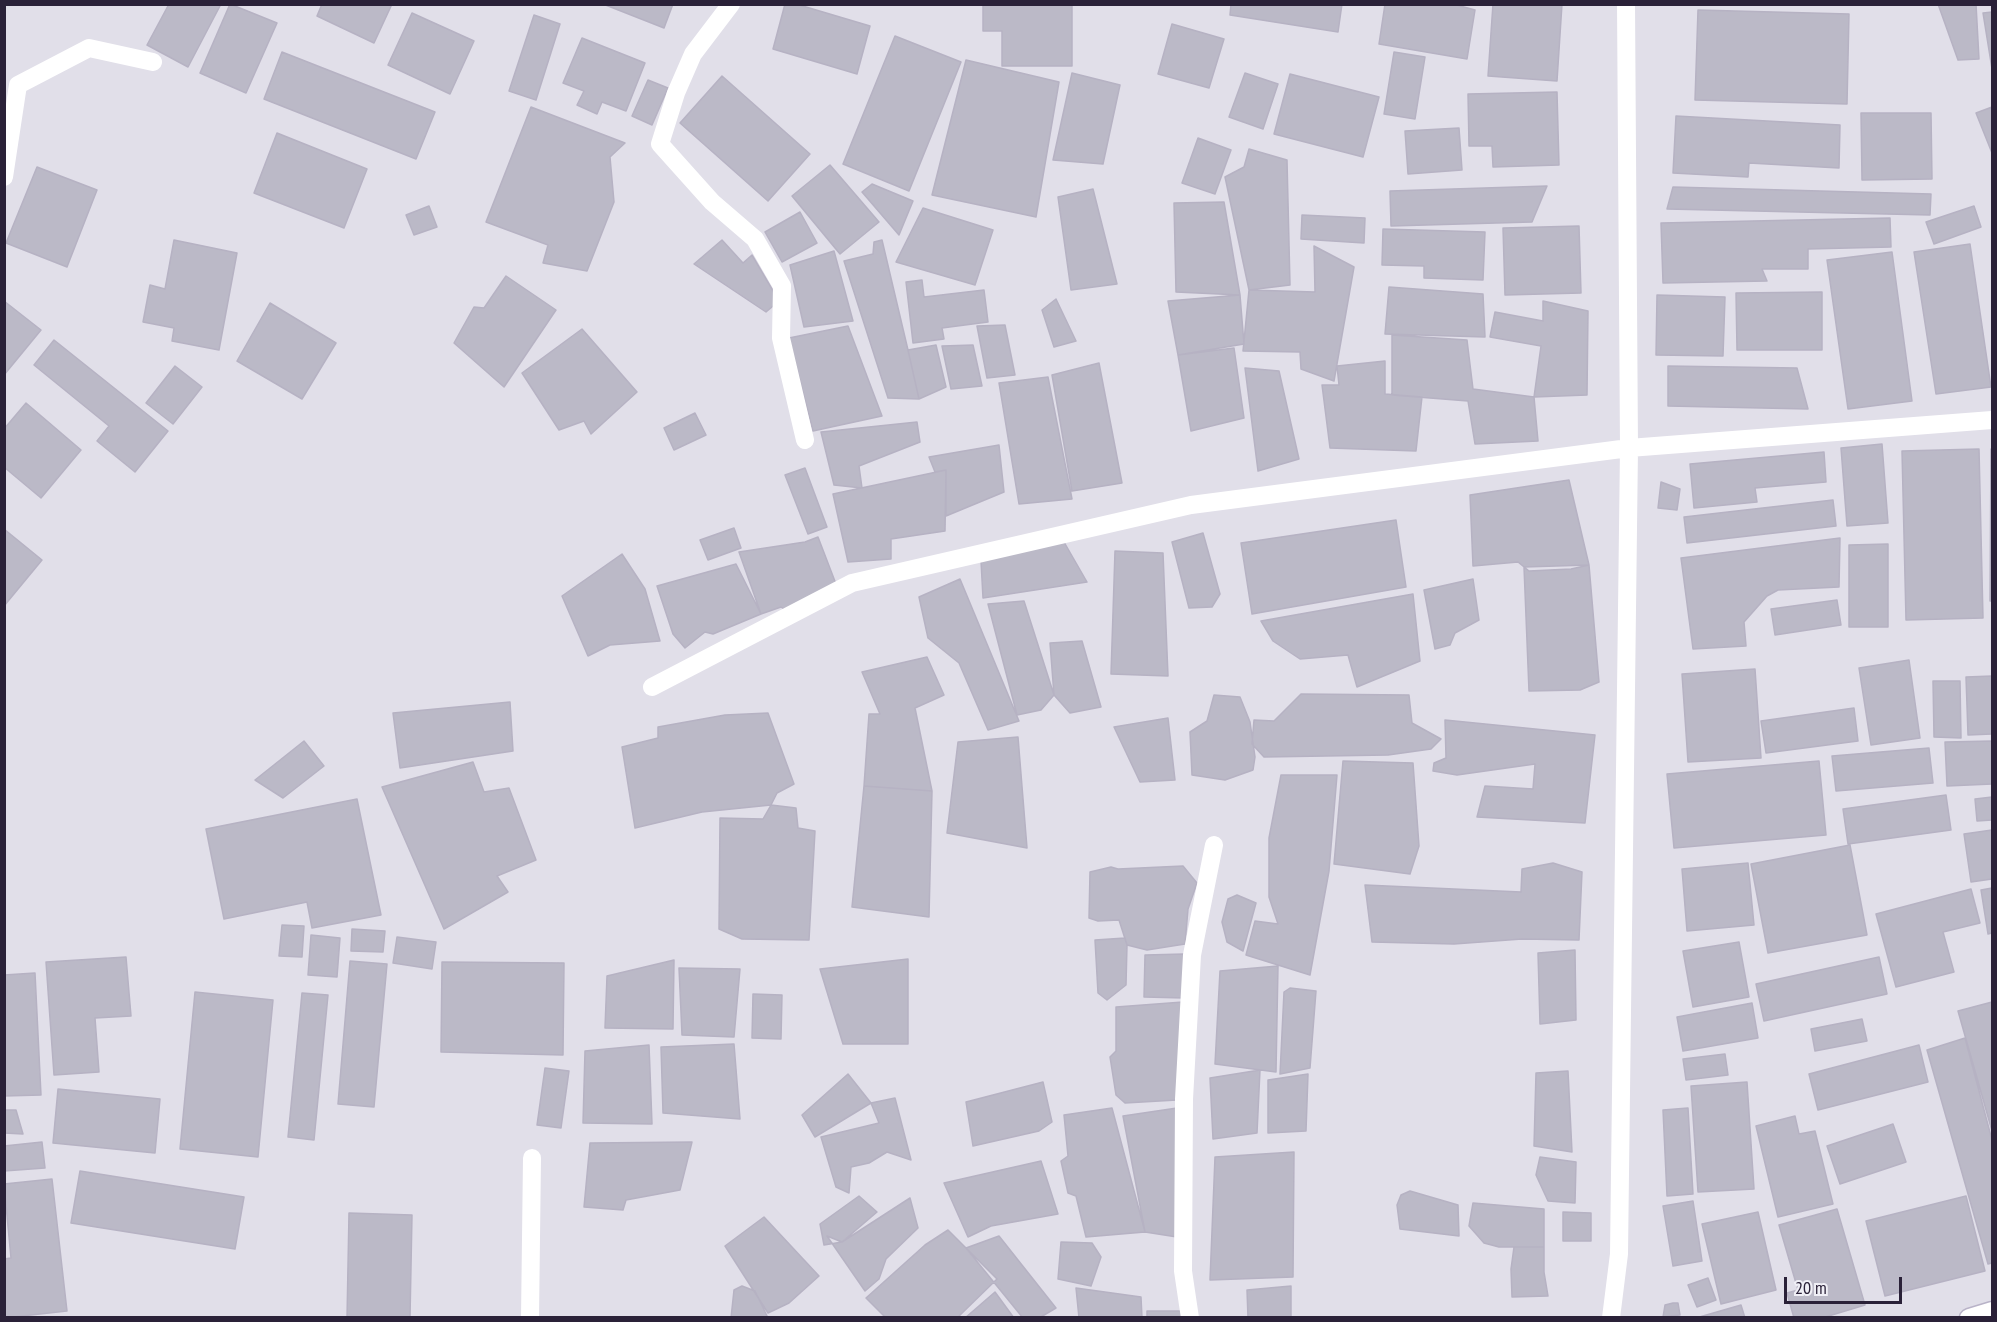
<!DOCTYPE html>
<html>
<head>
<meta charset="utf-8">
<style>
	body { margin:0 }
	#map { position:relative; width:1997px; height:1322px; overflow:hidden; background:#e1dfe9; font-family:"PT Sans Narrow",sans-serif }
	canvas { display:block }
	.frame { position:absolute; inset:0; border:6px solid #2a2138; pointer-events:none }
	.scale { position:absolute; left:1784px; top:1277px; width:118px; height:27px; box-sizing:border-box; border:3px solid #2a2138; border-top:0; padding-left:8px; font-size:18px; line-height:21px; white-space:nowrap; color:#2a2138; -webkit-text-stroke:4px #f0eff6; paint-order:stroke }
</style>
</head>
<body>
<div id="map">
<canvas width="1997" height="1322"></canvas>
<div class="frame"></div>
<div class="scale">20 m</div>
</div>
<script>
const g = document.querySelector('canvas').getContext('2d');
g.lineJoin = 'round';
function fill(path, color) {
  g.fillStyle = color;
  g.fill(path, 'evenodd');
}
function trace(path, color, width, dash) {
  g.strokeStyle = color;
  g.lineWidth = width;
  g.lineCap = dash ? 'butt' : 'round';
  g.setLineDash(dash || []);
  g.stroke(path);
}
const building = new Path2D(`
	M169,4H221L188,67L147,45Z
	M230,4L277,23L246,93L200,73Z
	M322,4H392L374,43L317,16Z
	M603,4H673L664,28Z
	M785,4H796L870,26L857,74L773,49Z
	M983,4H1072V66H1002V31H983Z
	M1231,4H1342L1338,32L1230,15Z
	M1385,4H1453L1475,10L1467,59L1379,44Z
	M1493,4H1562L1557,81L1488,76Z
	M1938,4H1976L1979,59L1958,60Z
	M1698,10L1849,14L1847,104L1695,100Z
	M1992,12V69L1983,13Z
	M412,13L474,41L450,94L388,65Z
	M534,15L560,24L536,100L509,91Z
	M1172,24L1224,39L1209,88L1158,74Z
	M895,36L961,62L909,191L843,164Z
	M582,38L645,63L626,111L602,102L597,114L577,105L584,91L563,83Z
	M282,52L435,112L416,159L264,99Z
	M1394,52L1425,57L1415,119L1384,114Z
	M966,60L1059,82L1036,217L932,195Z
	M1072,73L1120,85L1103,164L1053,160Z
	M1245,73L1278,84L1263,129L1229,117Z
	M1290,74L1379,97L1363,157L1274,134Z
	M722,76L810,154L768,201L680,123Z
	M648,80L668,88L652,125L632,116Z
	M1557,92L1559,165L1493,167L1492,146H1469L1468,94Z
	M531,107L625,143L610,157L614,202L587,271L543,263L548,245L486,222Z
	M1992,107V153L1976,113Z
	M1861,113H1931L1932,179L1862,180Z
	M1676,116L1840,125L1839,168L1749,163L1748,177L1673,173Z
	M1459,128L1462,170L1408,174L1405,131Z
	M277,133L367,169L344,228L254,193Z
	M1198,138L1231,150L1215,194L1182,183Z
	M1249,149L1287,160L1290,285L1249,290L1225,177L1244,167Z
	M830,165L879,222L840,254L792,196Z
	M37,167L97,190L67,267L6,243Z
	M872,184L913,201L899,235L862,192Z
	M1547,186L1532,222L1391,226L1390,191Z
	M1673,187L1931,194L1930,215L1667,209Z
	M1093,189L1117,284L1071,290L1058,197Z
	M1224,202L1240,295L1176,292L1174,203Z
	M429,206L437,227L414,235L406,215Z
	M1974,206L1981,227L1934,244L1926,222Z
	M923,208L993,230L975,285L896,262Z
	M800,212L817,243L782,262L765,232Z
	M1302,215L1365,218L1364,243L1301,239Z
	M1890,218L1891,247L1808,249V269H1762L1767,281L1663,283L1661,223Z
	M1579,226L1581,293L1505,295L1503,228Z
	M1383,229L1485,232L1483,280L1424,278V266L1382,265Z
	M174,240L237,253L219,350L172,341L174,328L143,322L150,285L165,289Z
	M722,240L743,263L752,255L779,301L766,312L694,264Z
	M882,240L908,350L919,399L888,398L844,261L873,254L874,242Z
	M1970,244L1991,387L1936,394L1914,252Z
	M1314,246L1354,267L1334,381L1301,369L1300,352L1243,351L1249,290L1315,292Z
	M834,251L853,321L804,327L790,265Z
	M1892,252L1912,401L1848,409L1827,260Z
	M506,276L556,310L504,387L454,343L474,307L484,308Z
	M922,280L924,297L984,290L988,322L942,328L944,339L913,343L906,282Z
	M1389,287L1483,294L1485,337L1385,334Z
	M1822,292V350H1737L1736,293Z
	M1240,295L1244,344L1178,355L1168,301Z
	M1657,295L1725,297L1723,356L1656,355Z
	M1056,299L1076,341L1054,347L1042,310Z
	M4,301L41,330L4,375Z
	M1543,301L1588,311L1587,395L1534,397L1541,346L1490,337L1495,312L1543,321Z
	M270,303L336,343L302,399L237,361Z
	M1005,325L1015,375L987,378L977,326Z
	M848,326L882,416L813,431L789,338Z
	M582,329L637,392L591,434L584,421L559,430L522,373Z
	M1392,335L1467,340L1473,389L1534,397L1538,441L1475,444L1468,401L1392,395Z
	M54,340L168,431L135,472L97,441L109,426L34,365Z
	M936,345L946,387L919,399L908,350Z
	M973,345L982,386L951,389L942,346Z
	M1234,348L1244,418L1191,431L1178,355Z
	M1385,361V394L1422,397L1416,451L1330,448L1322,385H1339L1337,366Z
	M1099,363L1122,483L1072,491L1052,375Z
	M175,366L202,387L173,424L146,403Z
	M1668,366L1797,368L1808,409L1668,406Z
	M1245,368L1279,371L1299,459L1258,471Z
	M1048,377L1072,499L1019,504L999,383Z
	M26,403L81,450L41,498L4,467V429Z
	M695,413L706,435L674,450L664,428Z
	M917,422L920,442L859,466L862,488L834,485L821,432Z
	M1882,444L1888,523L1847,526L1841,448Z
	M999,445L1004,492L946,516V470L935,472L929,457Z
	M1979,449L1983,618L1906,620L1902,451Z
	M1991,449H1992V601H1990Z
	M1824,452L1826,482L1755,488L1757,502L1694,508L1690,464Z
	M805,468L827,527L808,534L785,475Z
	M946,470L945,531L891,539V559L848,562L833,494Z
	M1569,480L1589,565L1571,569L1529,571L1518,562L1473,566L1470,495Z
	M1661,482L1680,489L1677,510L1658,508Z
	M1833,500L1836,526L1687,543L1684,517Z
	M1396,520L1406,587L1252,614L1241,543Z
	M734,528L741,548L708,560L700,540Z
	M4,529L42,560L4,606Z
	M1203,533L1220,594L1212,607L1189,608L1172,542Z
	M818,537L836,584L787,611L781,607L761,614L739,552L805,542Z
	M1840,538L1839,587L1778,590L1767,596L1744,622L1746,646L1693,649L1681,558Z
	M1064,542L1087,582L983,598L981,561Z
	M1888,544V627H1849V545Z
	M1115,551L1163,553L1168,676L1111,674Z
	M622,554L645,589L660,641L610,645L588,656L562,596Z
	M736,564L761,614L713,634L705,632L685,648L673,634L657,586Z
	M1589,565L1599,682L1580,690L1529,691L1524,567Z
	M960,579L1019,721L988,730L959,663L928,638L919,597Z
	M1473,579L1479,620L1455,633L1450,645L1435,649L1424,590Z
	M1413,594L1420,661L1357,687L1348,655L1300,659L1273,641L1261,621Z
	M1837,600L1841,625L1775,635L1771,609Z
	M1024,601L1054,695L1041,710L1017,715L988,604Z
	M1082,641L1101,707L1070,713L1054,695L1050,643Z
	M927,657L944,695L915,708L932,791L864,786L869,714H880L862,672Z
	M1909,660L1920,738L1871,745L1859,668Z
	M1755,669L1761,758L1688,762L1682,674Z
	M1992,676V734L1968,735L1966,677Z
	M1933,681H1960L1961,738L1934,737Z
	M1301,694L1409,695L1412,723L1441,739L1431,749L1388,755L1264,757L1252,744L1254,720L1274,721Z
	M1214,695L1240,697L1250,722L1255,757L1253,770L1225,780L1192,775L1190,732L1207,721Z
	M510,702L513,751L400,768L393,713Z
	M1854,708L1858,741L1766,753L1761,721Z
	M768,713L794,784L777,793L771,805L702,812L635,828L622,747L658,738V727L725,715Z
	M1168,718L1175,780L1140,782L1114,727Z
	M1445,720L1595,735L1585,823L1477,817L1485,786L1533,789L1535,764L1457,775L1433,771L1434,763L1446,758Z
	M1018,737L1027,848L947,833L958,742Z
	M304,741L324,766L283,798L255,780Z
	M1992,741V784L1947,786L1945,742Z
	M1929,748L1933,783L1836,791L1832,756Z
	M1343,761L1413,763L1419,846L1410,874L1334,864Z
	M1819,761L1826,835L1674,848L1667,774Z
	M473,762L484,792L509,788L536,860L497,876L508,892L444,929L382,787Z
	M1281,775H1337L1329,871L1310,975L1246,955L1255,921L1278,924L1269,897V838Z
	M864,786L932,791L929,917L852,907Z
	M1946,795L1951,830L1848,844L1843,809Z
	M1992,797V820L1977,821L1975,799Z
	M357,799L381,915L312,928L307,902L224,919L206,829Z
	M771,805L796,808L798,828L815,831L809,940L742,939L719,929L720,818L763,819Z
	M1992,830V879L1971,882L1964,834Z
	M1850,845L1867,935L1768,953L1751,864Z
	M1553,863L1582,872L1579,940L1522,939L1454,944L1372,942L1365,885L1521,892L1522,869Z
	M1748,863L1754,925L1687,931L1682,869Z
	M1183,866L1197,883L1188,909L1185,944L1147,950L1127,945L1119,920L1098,921L1089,918L1090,872L1111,867L1118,869Z
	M1992,888V933L1988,934L1981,890Z
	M1971,889L1980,923L1943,932L1954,972L1896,987L1876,914Z
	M1237,895L1256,903L1243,951L1227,942L1222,922L1228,899Z
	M282,925L304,926L302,957L279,956Z
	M352,929L385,931L383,952L351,951Z
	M311,935L340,938L337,977L308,975Z
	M397,937L436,942L432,969L393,963Z
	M1125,938L1127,945L1126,985L1107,1000L1098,993L1095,940Z
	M1739,942L1749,997L1693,1007L1683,951Z
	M1575,950L1576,1020L1540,1024L1538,953Z
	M1184,954V998L1144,997L1145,955Z
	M126,957L131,1016L95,1018L99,1072L54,1075L46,962Z
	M1879,957L1887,994L1764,1021L1756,984Z
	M908,959V1044H843L820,969Z
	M674,960L673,1029L605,1028L607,976Z
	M350,961L387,964L374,1107L338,1104Z
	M442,962L564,963L563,1055L441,1052Z
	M1278,966L1276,1072L1215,1064L1220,971Z
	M679,968L740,969L734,1037L682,1035Z
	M35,973L41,1095L4,1096V975Z
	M1290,988L1316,991L1310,1068L1280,1074L1284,992Z
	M195,992L273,1000L258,1157L180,1149Z
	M302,993L328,995L314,1140L288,1137Z
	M753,994L782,995L781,1039L752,1038Z
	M1183,1002L1177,1100L1125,1103L1116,1095L1110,1057L1116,1051V1007Z
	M1992,1002V1131L1958,1011Z
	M1752,1003L1758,1038L1683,1051L1677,1017Z
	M1862,1019L1867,1041L1815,1051L1811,1029Z
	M1965,1038L1992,1140V1263L1988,1264L1927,1050Z
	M734,1044L740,1119L663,1113L661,1047Z
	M649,1045L652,1124L583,1123L585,1051Z
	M1919,1045L1928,1082L1818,1110L1809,1074Z
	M1725,1054L1728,1075L1686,1080L1683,1059Z
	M545,1068L569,1071L561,1128L537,1125Z
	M1260,1070L1257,1133L1213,1139L1210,1078Z
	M1568,1071L1572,1152L1534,1146L1536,1073Z
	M848,1074L871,1103L815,1137L802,1115Z
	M1308,1074L1306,1131L1268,1133V1080Z
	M1043,1082L1052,1122L1039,1131L973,1146L966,1102Z
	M1747,1082L1754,1189L1698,1192L1691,1086Z
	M58,1089L160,1099L155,1153L53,1143Z
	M895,1098L911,1160L887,1152L869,1163L851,1167L849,1193L836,1187L821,1137L879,1123L871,1103Z
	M1112,1108L1145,1232L1086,1237L1076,1196L1068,1193L1061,1161L1068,1156L1064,1115Z
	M1177,1108V1237L1145,1232L1123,1116Z
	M1688,1108L1693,1194L1667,1196L1663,1110Z
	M4,1110H16L23,1134L4,1133Z
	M1795,1116L1799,1134L1815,1131L1833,1204L1778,1217L1756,1126Z
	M1893,1124L1906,1162L1840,1184L1827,1146Z
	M42,1142L45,1168L4,1171V1146Z
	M692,1142L680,1190L626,1200L623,1210L584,1207L590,1143Z
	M1294,1152L1293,1277L1210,1280L1215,1157Z
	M1540,1157L1576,1162L1575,1203L1548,1201L1536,1175Z
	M1041,1161L1058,1214L991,1226L968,1237L944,1183Z
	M80,1171L244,1197L235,1249L71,1223Z
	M52,1179L67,1311L4,1318V1259L11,1258L4,1184Z
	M1410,1191L1458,1205L1459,1236L1400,1229L1397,1205L1401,1195Z
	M859,1196L877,1212L842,1242L824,1245L820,1224Z
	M1966,1196L1985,1271L1885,1296L1866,1221Z
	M910,1198L918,1228L886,1259L879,1279L865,1291L827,1236L842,1242Z
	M1693,1201L1702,1261L1673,1266L1663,1206Z
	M1473,1203L1544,1209V1247H1499L1484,1243L1469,1226Z
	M1837,1209L1865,1305L1822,1318H1794L1787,1293L1798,1290L1779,1225Z
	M1563,1212L1591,1213V1241H1563Z
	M1758,1212L1776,1290L1721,1304L1702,1224Z
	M349,1213L412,1215L410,1318H347Z
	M764,1217L819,1276L789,1303L768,1313L725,1246Z
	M948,1230L997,1279L957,1318H886L866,1298L925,1245Z
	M999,1236L1056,1308L1039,1318H1023L966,1248Z
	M1061,1242L1092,1243L1101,1257L1091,1286L1058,1279Z
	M1514,1247H1544V1272L1548,1296L1512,1297L1511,1269Z
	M1708,1278L1716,1300L1697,1307L1688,1285Z
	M742,1286L755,1291L768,1318H731L734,1290Z
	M1291,1286V1318H1248L1247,1290Z
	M1076,1288L1141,1297L1142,1318H1079Z
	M995,1292L1014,1318H965Z
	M1673,1303H1678L1680,1315L1663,1317L1665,1305Z
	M1741,1305L1745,1318H1696Z
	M1147,1311H1183L1184,1318H1147Z`);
fill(building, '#bbb9c7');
trace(building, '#b6b2c3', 1.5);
const secondary = new Path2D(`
	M1969,1318L1992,1311`);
trace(secondary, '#b9b3c8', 21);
trace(new Path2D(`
	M731,4L693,54L676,93L660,144L712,202L755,239L782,286L781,338L805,440
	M4,177L18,85L89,48L153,62
	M652,687L852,583L1191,505L1629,448L1992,420
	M530,1318L532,1158
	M1190,1318L1183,1271L1184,1099L1192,955L1214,845
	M1611,1318L1619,1254L1629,448L1626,4`), '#fff', 18);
trace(secondary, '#fff', 18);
</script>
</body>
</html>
